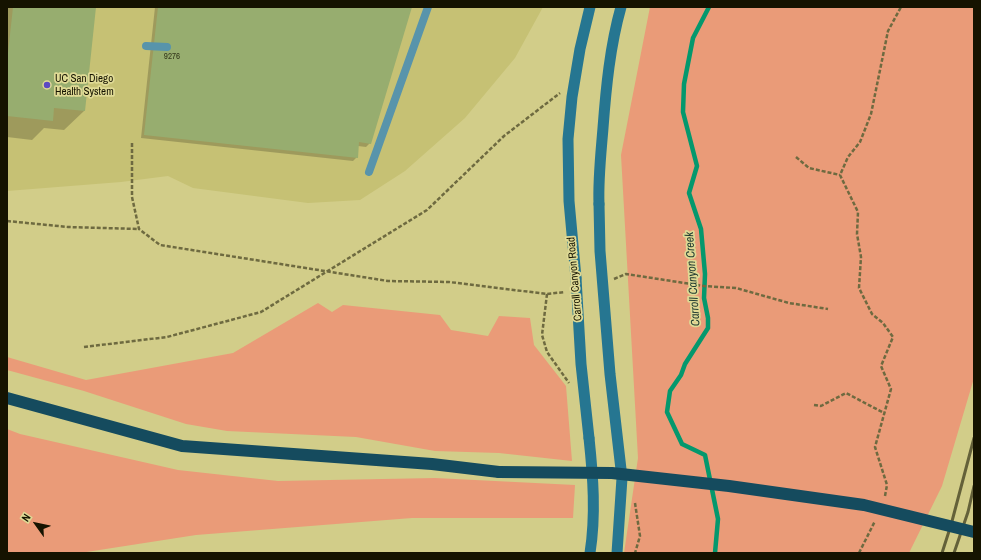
<!DOCTYPE html>
<html>
<head>
<meta charset="utf-8">
<style>
	body { margin:0 }
	#map { position:relative; width:981px; height:560px; overflow:hidden; background:#d2cd89; font-family:"Archivo Narrow",sans-serif }
	canvas { display:block }
	.frame { position:absolute; inset:0; border:8px solid #151300; pointer-events:none }
	.north { position:absolute; left:16px; top:504px; width:40px; height:40px; -webkit-text-stroke:3px #dfda95; paint-order:stroke; rotate:303deg; font-size:11px; font-weight:700; line-height:16px; text-align:center; color:#151300 }
	.north::after { content:''; display:block; margin:auto; width:14px; height:18px; background:#151300; clip-path:polygon(50% 0,100% 100%,50% 72%,0 100%) }
</style>
</head>
<body>
<div id="map">
<canvas width="981" height="560"></canvas>
<div class="frame"></div>
<div class="north">N</div>
</div>
<script>
const g = document.querySelector('canvas').getContext('2d');
g.lineJoin = 'round';
function fill(path, color) {
  g.fillStyle = color;
  g.fill(path, 'evenodd');
}
function trace(path, color, width, dash) {
  g.strokeStyle = color;
  g.lineWidth = width;
  g.lineCap = dash ? 'butt' : 'round';
  g.setLineDash(dash || []);
  g.stroke(path);
}
function write(font, color, halo, rows, align = 'center') {
  g.font = font + ' "Archivo Narrow",sans-serif';
  g.lineWidth = 3.5;
  g.setLineDash([]);
  g.textBaseline = 'middle';
  g.strokeStyle = halo;
  g.fillStyle = color;
  for (const [text, x, y, turn = 0] of rows) {
    g.save();
    g.translate(x, y);
    g.rotate((+turn || 0) * Math.PI / 180);
    g.textAlign = isNaN(turn) ? turn : align;
    if (halo) g.strokeText(text, 0, 0);
    g.fillText(text, 0, 0);
    g.restore();
  }
}
fill(new Path2D(`
	M7,7H543L515,58L465,118L405,171L360,200L308,203L193,188L168,176L121,182L7,191Z`), '#c6c174');
fill(new Path2D(`
	M650,7H974V378L942,486L909,553H624L638,458L621,155Z
	M318,303L332,312L343,305L440,315L451,330L488,336L499,316L530,318L534,345L566,386L572,461L499,453L435,451L356,437L227,431L186,424L84,391L7,370V357L86,380L233,353Z
	M7,429L20,434L178,470L278,481L435,478L575,485L573,518H412L196,535L80,553H7Z`), '#ea9b78');
fill(new Path2D(`
	M7,7H95L84,111L64,130L44,128L32,140L7,137Z
	M155,7H410L370,143L366,147L358,146L357,157L353,161L141,138Z`), '#0003');
trace(new Path2D(`
	M709,7L693,38L684,84L683,112L697,166L689,193L701,229L705,274L704,298L708,318V328L685,364L681,375L670,391L667,412L682,444L705,455L718,519L715,553`), '#04986d', 4.5);
fill(new Path2D(`
	M13,7H96L85,111L54,108L53,121L7,116V62Z
	M158,7H412L371,144L359,142L358,158L144,135Z`), '#97ad6f');
trace(new Path2D(`
	M132,143V197L139,229L160,245L388,281L449,282L547,294L565,292
	M796,157L809,168L840,175
	M7,221L68,227L139,229
	M614,279L626,274L704,286L736,288L789,303L828,309
	M547,294L542,335L547,352L569,383
	M84,347L167,337L261,312L427,210L504,136L560,93
	M814,405L821,406L846,393L884,413
	M885,496L887,485L875,447L891,389L881,366L893,337L883,323L872,314L859,288L861,257L857,234L858,212L840,175L848,157L860,142L871,114L888,31L901,7
	M635,503L640,536L635,553
	M859,553L875,521`), '#6e6a40', 2.5, [4, 2]);
trace(new Path2D(`
	M146,46L167,47
	M369,172L428,7`), '#5894ab', 8);
trace(new Path2D(`
	M599,204C598,179 601,153 603,128C606,88 610,46 621,7
	M576,278L569,201L568,139L572,97L580,49L590,7
	M589,438C593,476 596,515 590,553`), '#267691', 11);
trace(new Path2D(`
	M7,398L182,446L432,464L499,472`), '#154b5e', 12);
trace(new Path2D(`
	M942,553L951,525L974,438
	M954,553L968,512L974,486`), '#646139', 3);
trace(new Path2D(`
	M599,204L600,251L610,374L622,478L617,553
	M576,278L581,364L589,438`), '#267691', 11);
trace(new Path2D(`
	M499,472L612,473L729,486L864,505L974,532`), '#154b5e', 12);
for (const [x, y, r, color] of [
	[47,85,4,"#5c4ac2"]
]) {
  const dot = new Path2D();
  dot.arc(x, y, r, 0, 2 * Math.PI);
  g.fillStyle = color;
  g.fill(dot);
  trace(dot, '#dfda95', 1.5);
}
write('9px', '#363a1c', null, [
	["9276",172,57]
]);
write('11px', '#151300', '#dfda95', [
	["UC San Diego",55,79],
	["Health System",55,92]
], 'left');
write('11px', '#151300', '#dfda95', [
	["Carroll Canyon Road",575,279,-95]
]);
write('italic 12px', '#223c31', '#dfda95', [
	["Carroll Canyon Creek",693,279,-94]
]);
</script>
</body>
</html>
